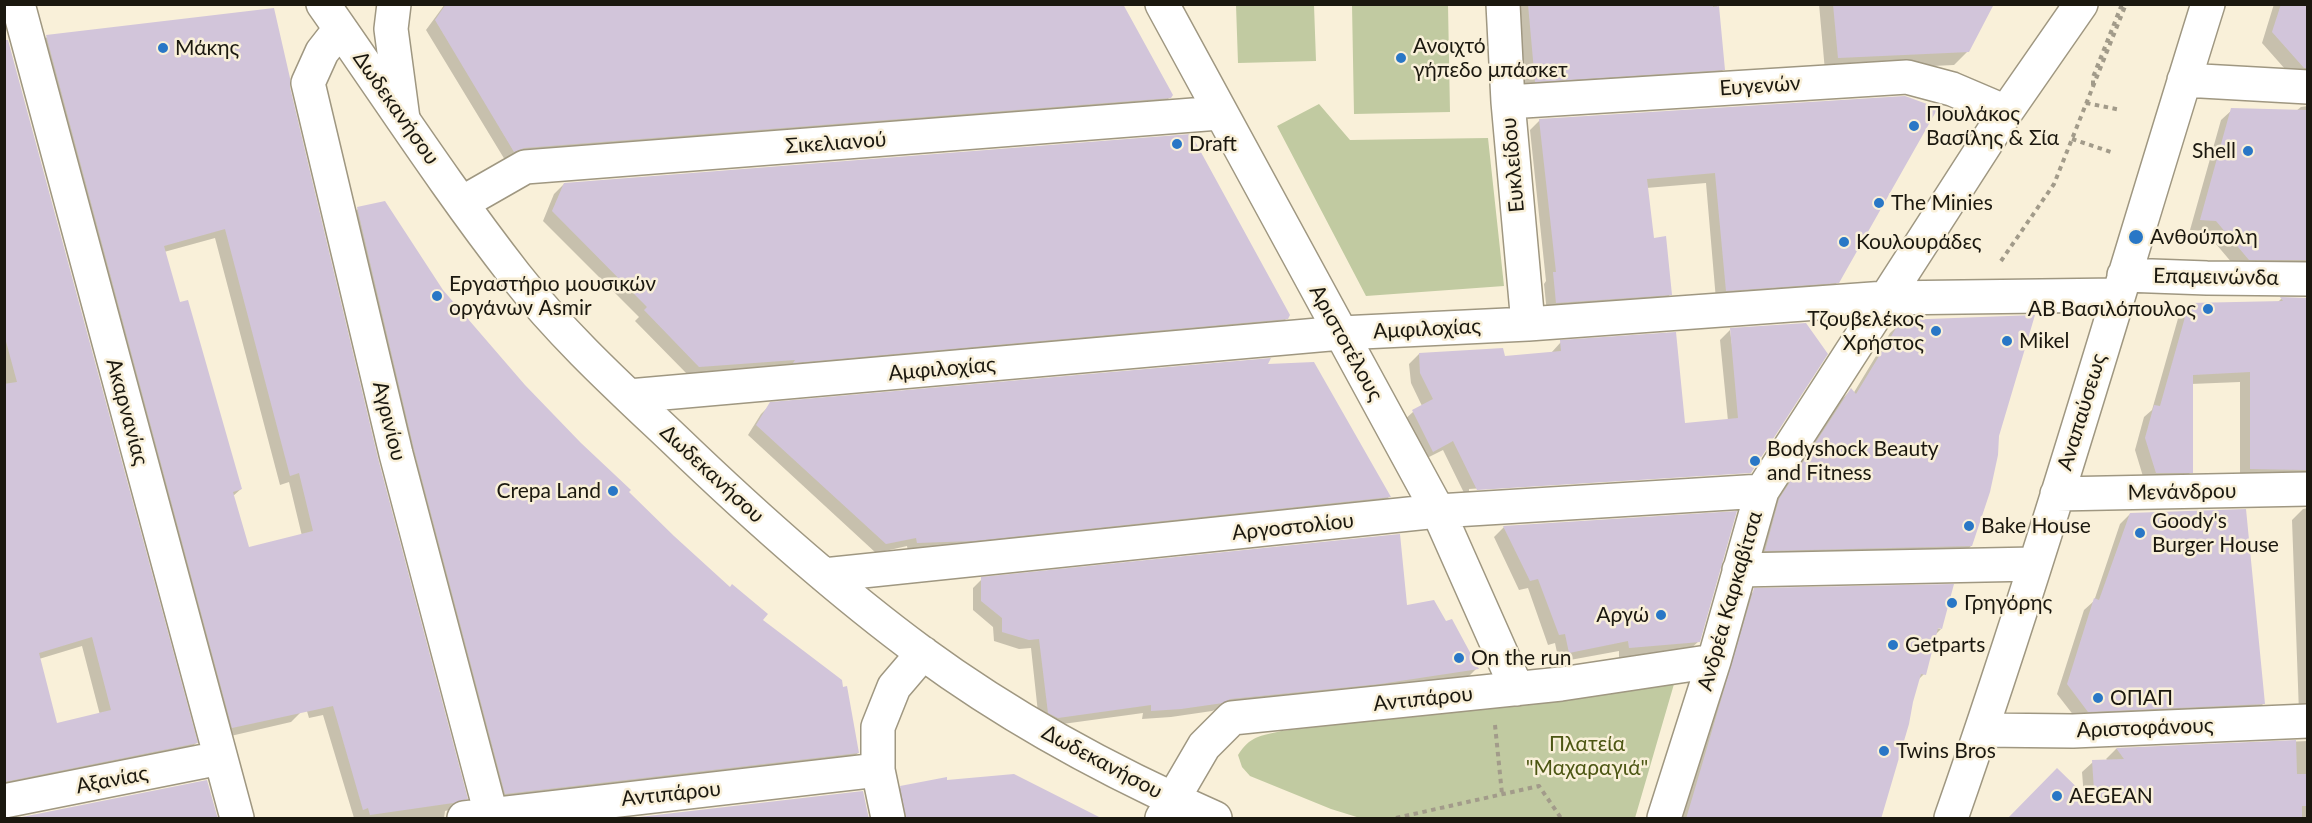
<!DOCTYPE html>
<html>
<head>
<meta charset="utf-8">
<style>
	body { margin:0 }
	#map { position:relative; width:2312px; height:823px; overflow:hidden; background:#f9f0d9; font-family:Lato,sans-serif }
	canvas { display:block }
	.frame { position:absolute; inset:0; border:6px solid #1b180f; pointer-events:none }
</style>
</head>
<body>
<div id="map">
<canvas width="2312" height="823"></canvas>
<div class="frame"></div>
</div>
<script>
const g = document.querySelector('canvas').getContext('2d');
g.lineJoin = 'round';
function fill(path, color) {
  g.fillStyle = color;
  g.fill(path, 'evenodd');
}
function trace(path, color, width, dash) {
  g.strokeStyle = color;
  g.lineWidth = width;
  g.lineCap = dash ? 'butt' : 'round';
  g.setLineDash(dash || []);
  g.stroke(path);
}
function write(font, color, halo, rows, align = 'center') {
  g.font = font + ' Lato,sans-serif';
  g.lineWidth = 5;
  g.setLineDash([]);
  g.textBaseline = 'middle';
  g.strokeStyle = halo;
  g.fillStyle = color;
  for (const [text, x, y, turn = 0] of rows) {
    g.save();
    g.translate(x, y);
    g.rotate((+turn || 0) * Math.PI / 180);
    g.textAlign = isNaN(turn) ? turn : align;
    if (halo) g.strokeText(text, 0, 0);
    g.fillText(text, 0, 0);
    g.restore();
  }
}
fill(new Path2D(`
	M1236,5H1314L1316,61L1238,63Z
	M1352,5H1448L1450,112L1354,114Z
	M1319,104L1350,140L1488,138L1504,286L1366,296L1277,126Z
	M1674,684L1635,818H1360L1331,809L1250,776L1242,767L1238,755C1250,736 1260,736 1281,731Z`), '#c1caa1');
fill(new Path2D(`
	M445,4H1121L1170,97L1160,107L505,160L426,30Z
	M1517,4H1717L1724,69L1710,83L1522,95Z
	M1819,4H1993L1968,51L1954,65L1825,71Z
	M2274,4H2308V81L2293,78L2262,43Z
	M47,37L288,87L376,459L466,798L456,808L445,811L444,818H354L323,715L309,718L302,694L301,712L291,722L222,738L36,47ZM215,238L280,485L289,482L302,536L248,549L233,496L241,489L179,304L164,252Z
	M4,42L196,743L186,753L4,789ZM82,646L100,715L56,725L39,659Z
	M1905,97L1838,282L1827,292L1716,300L1706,183L1646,188L1652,240L1671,294L1660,304L1547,313L1544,284L1546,281L1530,130L1540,120Z
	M2308,106V274L2238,270L2205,231L2190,230L2221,120L2232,110L2296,111L2301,107Z
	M564,184L1287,318L1277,328L689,376L635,321L639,317L543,221L554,194Z
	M358,209L442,291L524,386L627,492L761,620L858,753L848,762L496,803L348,218Z
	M2281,299H2308V483L2240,479V382L2191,384V472L2181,482L2145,483L2135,450L2144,417L2152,410L2179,315L2189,304L2277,303Z
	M1902,322L1997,436L1971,546L1960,557L1754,561L1769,512L1840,401L1851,390L1853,394L1890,333Z
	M1730,330L1750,472L1749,473V472L1469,489V492L1748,475L1740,482L1467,499L1443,450L1423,460L1403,421L1413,412L1422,406L1411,383L1409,364L1419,354L1504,357L1551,353L1561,342L1683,425L1728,421L1720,340Z
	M1266,366L1389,497L1379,506L908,552L907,546L876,553L748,435L761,414L771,404Z
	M2308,508V716L2299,713L2292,520L2303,509Z
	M1735,513L1699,641L1688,651L1619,658V651L1559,662L1555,643L1548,645L1528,588L1519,590L1494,537L1504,527Z
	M2130,514L2263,704L2253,714L2078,721L2057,694L2084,610L2094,601L2120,524Z
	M982,579L1406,606L1445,623L1477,668L1468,677L1220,708L1212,711L1171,717L1142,719L1143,713L1048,726L1039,722L1031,648L1019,649L994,641L993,627L973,610V588Z
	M1755,590L1941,629L1934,636L1924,674L1917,681L1880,818H1679L1745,600Z
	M2308,741V818H2013L2084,797L2082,772L2093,762L2108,761L2106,759L2116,749Z
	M946,782L1100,818H895L891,797L901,787Z`), '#0003');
fill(new Path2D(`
	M446,4H1123L1173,95L1171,98L524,148L514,152L435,20Z
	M1528,4H1713V7L1719,6L1725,70L1535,82Z
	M1833,4H1994L1969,52L1838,58Z
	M2281,4H2307V68H2304L2272,32Z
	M274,8L290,78V87L378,458L468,799L453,803L370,815L368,808L363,810L333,706L232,728L46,35ZM225,229L290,476L299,473L313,531L249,547L233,492L242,489L188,300L180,302L164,246Z
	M4,40H8L198,743L4,782V384L17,382L4,334ZM92,637L111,710L57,723L39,653Z
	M1905,96L1938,108L1839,283L1726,291L1715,173L1647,179L1654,238L1666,236L1672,295L1556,303L1553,272H1556L1539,119Z
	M2231,108L2307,110V260H2249L2216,221L2200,220Z
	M1191,134L1290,315L1288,319L793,363L795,360L699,367L644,310L647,307L552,211L564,183Z
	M385,201L443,290L525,385L581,443L631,490L629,492L674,536L730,587L732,584L768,614L763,620L842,680L843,687L847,686L859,753L505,794L414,449L357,207Z
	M2280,297L2307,298V470L2250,469V372L2193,375V473H2156L2145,438L2154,405L2160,406L2189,303L2283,301Z
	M2035,315L1999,436L1998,455L1990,492L1972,546L1765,551L1779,499L1851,388L1856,394L1901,320Z
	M1806,323L1828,354L1751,473L1477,490L1453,441L1433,452L1412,410L1433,399L1420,373L1419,353L1503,348L1505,356L1561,351L1560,340L1676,332L1685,423L1738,418L1730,328Z
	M1271,358L1268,364L1314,362L1391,497L973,541L917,543L916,538L886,544L756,425L770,402Z
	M2246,509L2265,704L2088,712L2067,684L2094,598L2099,600L2130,513Z
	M1737,511L1700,642L1629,648L1628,641L1569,653L1565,634L1559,635L1538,579L1530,581L1503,526Z
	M1400,534L1407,605L1434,600L1446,621L1452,619L1479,669L1380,684L1230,699L1223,703L1181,709L1151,711V705L1058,718L1048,713L1039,639L1029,640L1002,632V618L981,601V577Z
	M1954,584L1942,629L1938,628L1926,675L1921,674L1913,702L1909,724L1881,819H1686L1754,588Z
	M2296,740L2297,774H2306L2307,806H2302V819H2007L2057,768L2095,805L2092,760L2124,759L2116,748Z
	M1014,774L1103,819H906L900,786L947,777V780Z
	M207,780L218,819H12Z
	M863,791L869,819H622Z`), '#d2c5da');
const minor = new Path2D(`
	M18,4L237,818
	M323,4C387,95 447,188 515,275C562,335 619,387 674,439C752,514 833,587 921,652C1011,718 1112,773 1215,818
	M1162,4L1438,511L1517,689
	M1503,4L1508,102L1528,324
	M340,29L322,52L308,83L396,454L492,818
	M2184,80L2308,87
	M1508,102L1907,77L1952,89L2006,112
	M462,203L525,167L1219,113
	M2124,275L2207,278L2308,279
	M629,396L1341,333L1528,324L1886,298L2118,295
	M2057,494L2308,489
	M1739,570L2034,564
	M824,575L1438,511L1762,491
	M1982,730L2073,731L2308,721
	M4,801L220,758
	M464,818L878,770
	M888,818L878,770V727L894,687L923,653
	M1162,818L1204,746L1232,718L1561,684L1714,661
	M1664,818L1714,661L1762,491L2006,112L2081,4
	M1951,818C2045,550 2123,276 2208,4`);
const major = new Path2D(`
	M394,4L391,29L403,119`);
trace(minor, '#9f9781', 36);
trace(major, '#9f9781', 36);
trace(new Path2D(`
	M2093,85V77L2122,4
	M2086,103L2121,110
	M2072,139L2111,152
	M2001,261L2054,184L2126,4
	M1495,725L1502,794
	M1396,818L1539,786L1561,818`), '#a29b8a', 4, [4.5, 4.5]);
trace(minor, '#fff', 33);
trace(major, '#fff', 33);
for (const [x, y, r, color] of [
	[163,48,6,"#2977c6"],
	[1401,58,6,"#2977c6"],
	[1914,126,6,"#2977c6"],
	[1177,144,6,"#2977c6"],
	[2248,151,6,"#2977c6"],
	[1879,203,6,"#2977c6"],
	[2136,237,8,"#2977c6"],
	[1844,242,6,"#2977c6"],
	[437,296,6,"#2977c6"],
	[2208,309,6,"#2977c6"],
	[1936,331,6,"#2977c6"],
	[2007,341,6,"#2977c6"],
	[1755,461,6,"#2977c6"],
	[613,491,6,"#2977c6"],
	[1969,526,6,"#2977c6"],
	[2140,533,6,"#2977c6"],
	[1952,603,6,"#2977c6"],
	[1661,615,6,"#2977c6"],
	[1893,645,6,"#2977c6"],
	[1459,658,6,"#2977c6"],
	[2098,698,6,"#2977c6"],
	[1884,751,6,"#2977c6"],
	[2057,796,6,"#2977c6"]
]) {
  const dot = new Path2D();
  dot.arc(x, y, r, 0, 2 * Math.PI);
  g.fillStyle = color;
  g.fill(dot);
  trace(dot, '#f9f0d9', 2);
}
write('21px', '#1b180f', '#f9f0d9', [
	["Ανοιχτό",1413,46],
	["γήπεδο μπάσκετ",1413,70],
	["Μάκης",175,48],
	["Πουλάκος",1926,114],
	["Βασίλης & Σία",1926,138],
	["Draft",1189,144],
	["Shell",2236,151,"right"],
	["The Minies",1891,203],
	["Ανθούπολη",2150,237],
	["Κουλουράδες",1856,242],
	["Εργαστήριο μουσικών",449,284],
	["οργάνων Asmir",449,308],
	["ΑΒ Βασιλόπουλος",2196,309,"right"],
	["Τζουβελέκος",1924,319,"right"],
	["Χρήστος",1924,343,"right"],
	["Mikel",2019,341],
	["Bodyshock Beauty",1767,449],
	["and Fitness",1767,473],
	["Crepa Land",601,491,"right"],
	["Goody's",2152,521],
	["Burger House",2152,545],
	["Bake House",1981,526],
	["Γρηγόρης",1964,603],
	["Αργώ",1649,615,"right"],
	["Getparts",1905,645],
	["On the run",1471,658],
	["ΟΠΑΠ",2110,698],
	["Twins Bros",1896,751],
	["AEGEAN",2069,796]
], 'left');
write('21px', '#1b180f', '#f9f0d9', [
	["Ευγενών",1760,86,-4],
	["Δωδεκανήσου",396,108,55],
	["Σικελιανού",836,143,-4],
	["Ευκλείδου",1513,165,-95],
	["Επαμεινώνδα",2216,277,1],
	["Αμφιλοχίας",1427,329,-3],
	["Αριστοτέλους",1346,343,61],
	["Αμφιλοχίας",942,369,-5],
	["Ακαρνανίας",127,412,75],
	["Αναπαύσεως",2082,412,-73],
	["Αγρινίου",389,421,76],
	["Δωδεκανήσου",712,474,43],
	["Μενάνδρου",2182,492,-1],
	["Αργοστολίου",1293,527,-6],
	["Ανδρέα Καρκαβίτσα",1730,601,-74],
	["Αντιπάρου",1423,699,-6],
	["Αριστοφάνους",2145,728,-2],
	["Δωδεκανήσου",1102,762,28],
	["Αξανίας",112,780,-11],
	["Αντιπάρου",671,794,-6]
]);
write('21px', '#4c5613', '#f9f0d9', [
	["Πλατεία",1587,744],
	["\"Μαχαραγιά\"",1587,768]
]);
</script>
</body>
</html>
